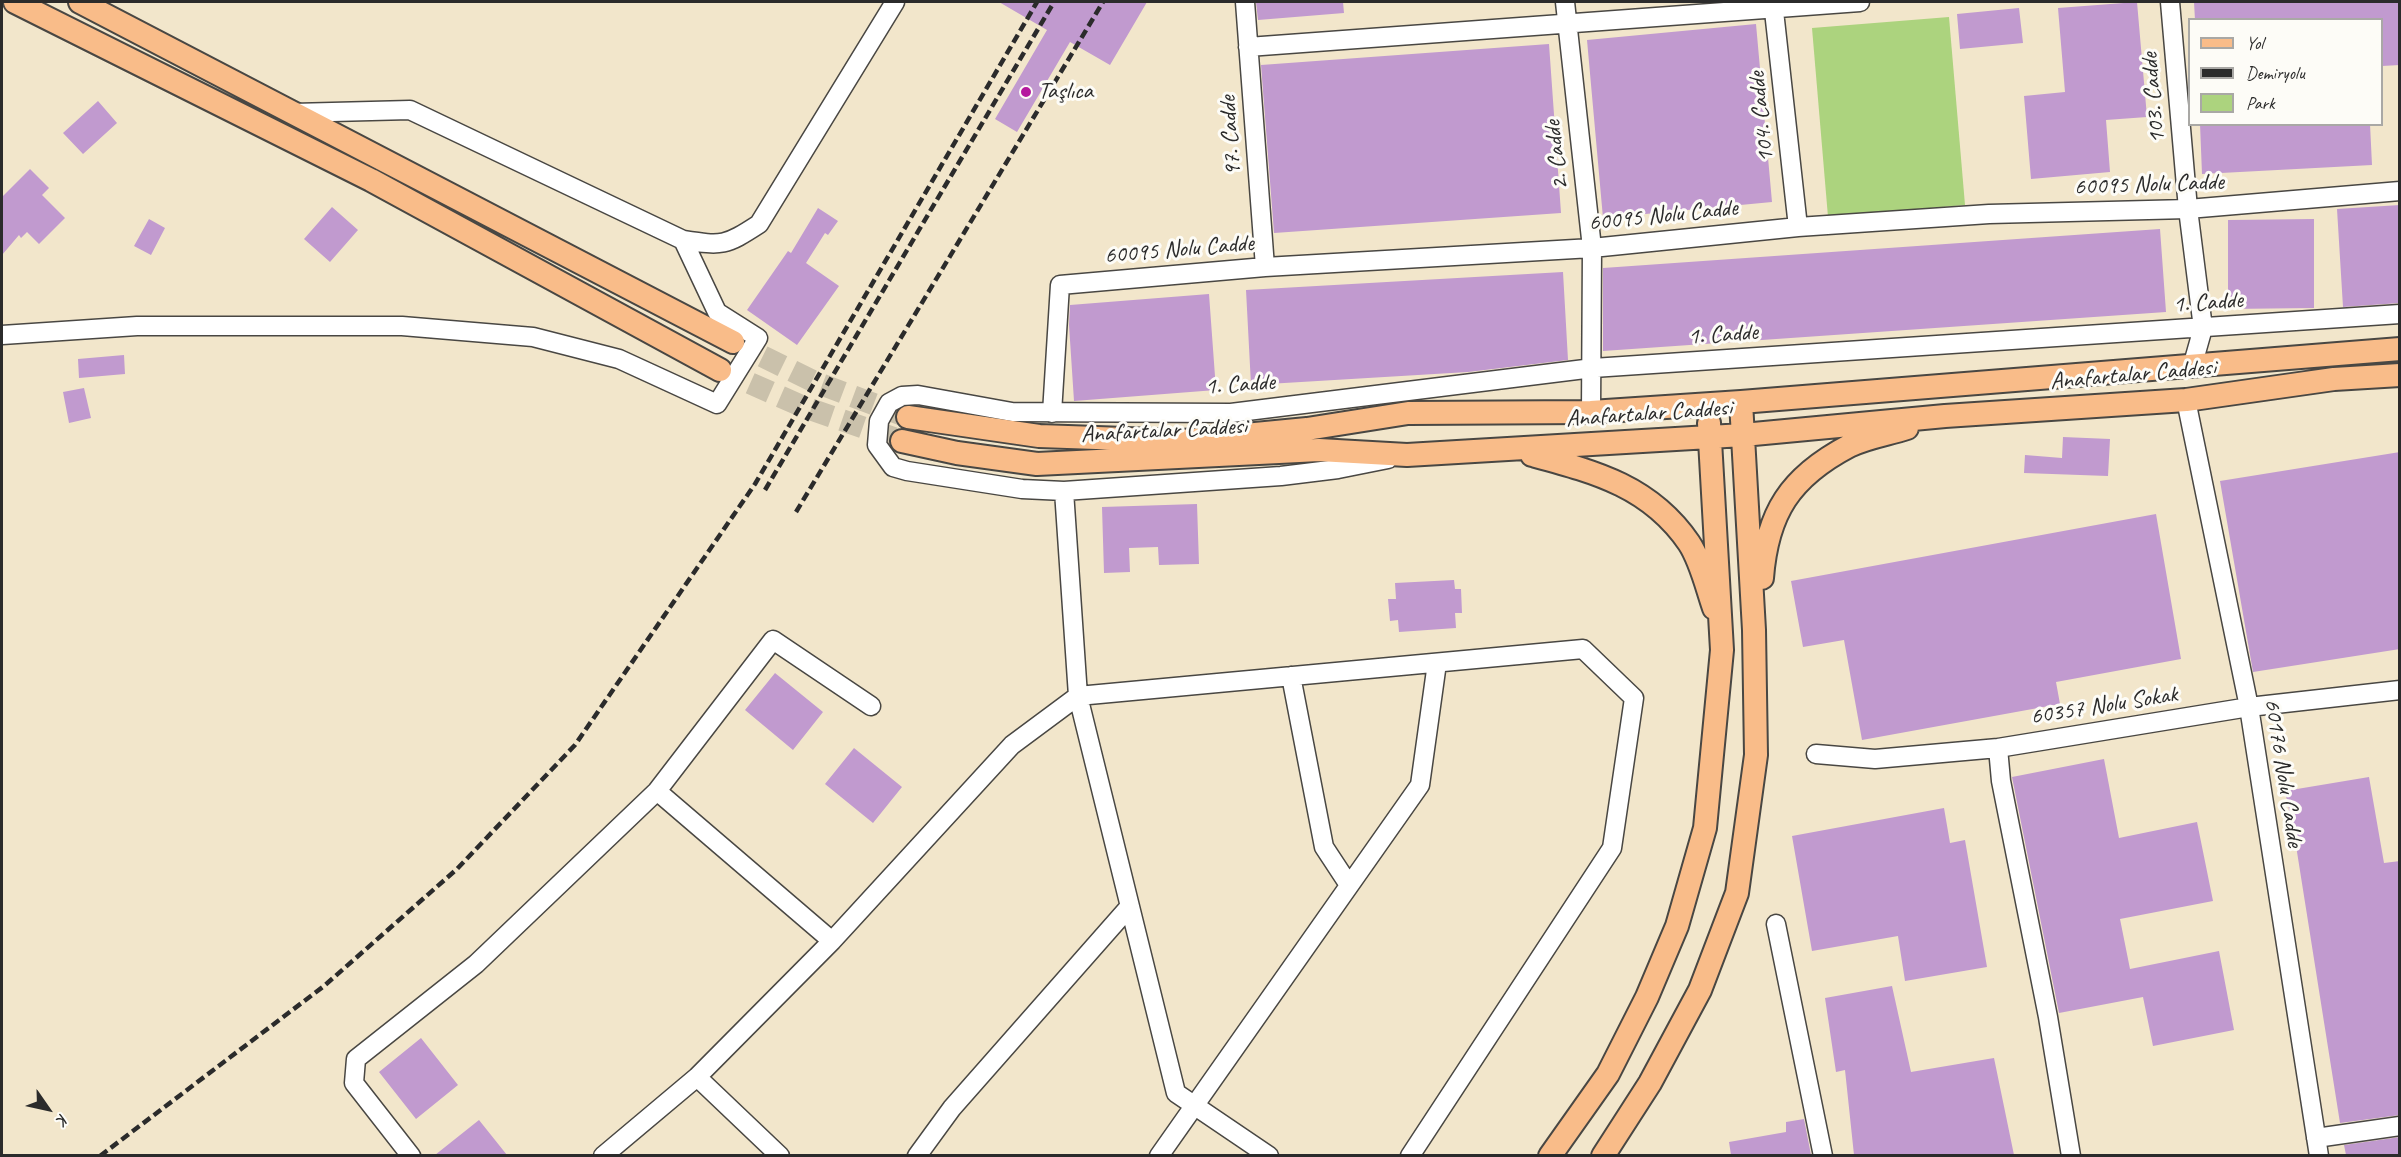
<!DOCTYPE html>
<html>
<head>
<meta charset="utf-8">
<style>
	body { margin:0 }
	#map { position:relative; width:2401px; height:1157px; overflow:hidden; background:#f2e6cb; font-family:Caveat,sans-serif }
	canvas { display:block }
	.frame { position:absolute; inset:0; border:3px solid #2b2b2b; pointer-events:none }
	.legend { position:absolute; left:2188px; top:18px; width:195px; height:108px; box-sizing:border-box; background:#fdfcf7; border:2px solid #a9a8a5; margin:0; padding:8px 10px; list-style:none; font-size:18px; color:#2b2b2b }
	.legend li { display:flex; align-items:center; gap:12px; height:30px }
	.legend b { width:30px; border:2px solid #a9a8a5 }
	.north { position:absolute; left:18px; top:1079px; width:60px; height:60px; -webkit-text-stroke:4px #fdfcf7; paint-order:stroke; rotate:124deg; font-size:16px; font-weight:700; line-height:24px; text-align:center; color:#2b2b2b }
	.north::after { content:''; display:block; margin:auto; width:21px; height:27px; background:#2b2b2b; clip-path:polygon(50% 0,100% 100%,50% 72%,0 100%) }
</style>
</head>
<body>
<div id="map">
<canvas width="2401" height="1157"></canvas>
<div class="frame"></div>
<ul class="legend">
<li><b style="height:8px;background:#f9bc89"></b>Yol</li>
<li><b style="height:8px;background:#2b2b2b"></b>Demiryolu</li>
<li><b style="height:16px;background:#acd37e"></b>Park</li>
</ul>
<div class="north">K</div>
</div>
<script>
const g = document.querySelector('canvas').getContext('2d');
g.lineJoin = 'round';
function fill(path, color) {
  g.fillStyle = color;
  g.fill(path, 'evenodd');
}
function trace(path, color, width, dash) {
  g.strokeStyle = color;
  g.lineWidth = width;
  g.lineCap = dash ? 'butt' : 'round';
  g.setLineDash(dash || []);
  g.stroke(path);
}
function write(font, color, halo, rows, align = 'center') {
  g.font = font + ' Caveat,sans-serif';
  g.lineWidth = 6;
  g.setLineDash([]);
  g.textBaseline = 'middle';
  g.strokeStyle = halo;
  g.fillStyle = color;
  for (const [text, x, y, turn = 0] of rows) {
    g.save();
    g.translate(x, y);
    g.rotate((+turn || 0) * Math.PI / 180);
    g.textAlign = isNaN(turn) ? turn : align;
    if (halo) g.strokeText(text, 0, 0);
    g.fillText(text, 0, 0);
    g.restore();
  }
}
fill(new Path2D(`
	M1949,17L1965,205L1828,217L1812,28Z`), '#acd37e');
fill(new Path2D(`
	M999,2H1147L1110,65L1070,42L1017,132L995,119L1047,30Z
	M1256,2H1343L1344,13L1258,20Z
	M2137,2L2147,117L2106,120L2110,172L2031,179L2024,96L2065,92L2058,8Z
	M2194,2H2400V65L2382,66V20H2195Z
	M2019,8L2023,43L1960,49L1957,14Z
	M1756,24L1772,202L1603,218L1587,40Z
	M1549,44L1561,213L1274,233L1261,65Z
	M98,101L117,123L83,154L63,133Z
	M2200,124H2370L2372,165L2202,174Z
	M30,169L49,188L42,195L65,218L39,244L27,232L21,238L19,235L2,255V197Z
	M2400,205V303L2343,307L2337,209Z
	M332,207L358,230L330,262L304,239Z
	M818,208L838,221L828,235L825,233L806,263L839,286L797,345L747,310L788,251L791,253Z
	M149,219L165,228L151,255L134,246Z
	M2314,219V308L2228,309V220Z
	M2160,229L2166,312L1603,351V268Z
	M1563,272L1568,360L1468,372L1251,385L1246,290Z
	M1209,294L1216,390L1074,401L1069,325L1070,305Z
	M124,355L125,374L79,378L78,359Z
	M84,388L91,418L69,423L63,392Z
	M2063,437L2110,439L2108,476L2024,473L2025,455L2062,458Z
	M2400,452V649L2253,672L2220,481Z
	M1197,504L1199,564L1159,565L1158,547L1129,548L1130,572L1104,573L1102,507Z
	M2156,514L2181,659L2056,682L2060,704L1862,740L1844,640L1803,647L1791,581Z
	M1454,580L1455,589H1461L1462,613H1455L1456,628L1399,632L1398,620L1390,621L1388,599H1396L1395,583Z
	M775,673L823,712L793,750L745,710Z
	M854,748L902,787L873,823L825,784Z
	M2104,759L2119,838L2197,822L2213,901L2120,919L2130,969L2219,951L2234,1030L2153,1046L2143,997L2059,1013L2012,777Z
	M2369,777L2384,863L2400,861V1115L2340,1123L2294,833L2285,791Z
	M1944,808L1950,843L1965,840L1987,967L1905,981L1898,936L1812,951L1792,836Z
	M1892,986L1911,1072L1994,1058L2014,1155H1854L1845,1070L1836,1072L1825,998Z
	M421,1038L458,1085L416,1119L379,1072Z
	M1804,1119L1811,1155H1731L1729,1142L1786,1132V1122Z
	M479,1120L507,1155H435Z
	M2400,1137V1155H2346L2344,1145Z`), '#c19acf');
trace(new Path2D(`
	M733,342L815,382L908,417
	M720,370L804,407L902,441`), '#cac1ab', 22, [22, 11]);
const minor = new Path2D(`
	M1245,2L1265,267
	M1565,2L1592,248L1591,412
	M1773,2L1798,227
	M2170,2L2188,209L2203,328L2192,367
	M1248,47L1860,2
	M293,113L410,110L683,240C723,246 725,246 759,224L895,2
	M2,335L137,326H402L533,337L619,359L717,404L758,338L717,312L683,240
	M2186,400L2249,707L2319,1156
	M1052,413L1060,285L1265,267L1592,248L1798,227L1989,214L2188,209L2400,191
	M1388,459L1338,469L1281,476L1064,491L1022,489L907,471L893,467L877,445L879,421L889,403L902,396L918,395L1012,412L1231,413L1593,368L2400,314
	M1064,491L1078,696L1176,1093L1269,1156
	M1291,676L1324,847L1349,885
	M1998,748L2001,781L2048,1017L2071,1156
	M1816,754L1875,759L1998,748L2249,707L2400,690
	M657,791L832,941
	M1776,924L1823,1156
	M697,1077L780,1156
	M2316,1138L2400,1126
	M411,1156L354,1083L356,1059L476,964L657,791L773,640L871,706
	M603,1156L697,1077L832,941L1012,745L1078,696L1583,649L1634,698L1612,848L1410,1156
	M917,1156L952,1108L1130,906
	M1159,1156L1420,785L1437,663`);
const major = new Path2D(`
	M15,2L371,180L720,370
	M80,2L733,342
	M908,417L1039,436L1183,441L1307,429L1408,413L1591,412L1741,402L2400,349
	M902,441L957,453L1037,464L1319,450L1407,455L1743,435L1945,416L2186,400L2334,379L2400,375
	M1532,455C1595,472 1650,486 1689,543C1701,561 1707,588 1714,608
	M1762,578C1767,513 1790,477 1849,446C1867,437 1889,434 1907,428
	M1550,1156L1608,1074L1647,997L1677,926L1705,828L1722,650L1709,423
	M1603,1156L1650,1083L1700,990L1737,893L1756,755L1754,630L1741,402`);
trace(minor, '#494743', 21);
trace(major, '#494743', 26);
trace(minor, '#fff', 18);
trace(major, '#f9bc89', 22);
trace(new Path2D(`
	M765,490L1054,2
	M796,512L1103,2
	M100,1156L324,986L457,869L575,745L755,484L1037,2`), '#2b2b2b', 4.5, [9, 4.5]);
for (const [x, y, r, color] of [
	[1026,92,6,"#b5179e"]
]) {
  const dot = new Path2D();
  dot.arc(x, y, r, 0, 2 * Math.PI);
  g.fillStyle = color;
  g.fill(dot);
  trace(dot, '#fdfcf7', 2);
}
write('24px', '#2b2b2b', '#fdfcf7', [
	["Taşlıca",1038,92]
], 'left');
write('24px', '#2b2b2b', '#fdfcf7', [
	["103. Cadde",2154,98,-95],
	["104. Cadde",1762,117,-96],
	["97. Cadde",1231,136,-94],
	["2. Cadde",1557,155,-97],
	["60095 Nolu Cadde",2149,185,-2],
	["60095 Nolu Cadde",1663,216,-6],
	["60095 Nolu Cadde",1179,250,-5],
	["1. Cadde",2208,303,-4],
	["1. Cadde",1723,335,-4],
	["Anafartalar Caddesi",2133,375,-5],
	["1. Cadde",1240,385,-4],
	["Anafartalar Caddesi",1649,414,-4],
	["Anafartalar Caddesi",1164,431,-3],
	["60357 Nolu Sokak",2104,706,-9],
	["60176 Nolu Cadde",2283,773,81]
]);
</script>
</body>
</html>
